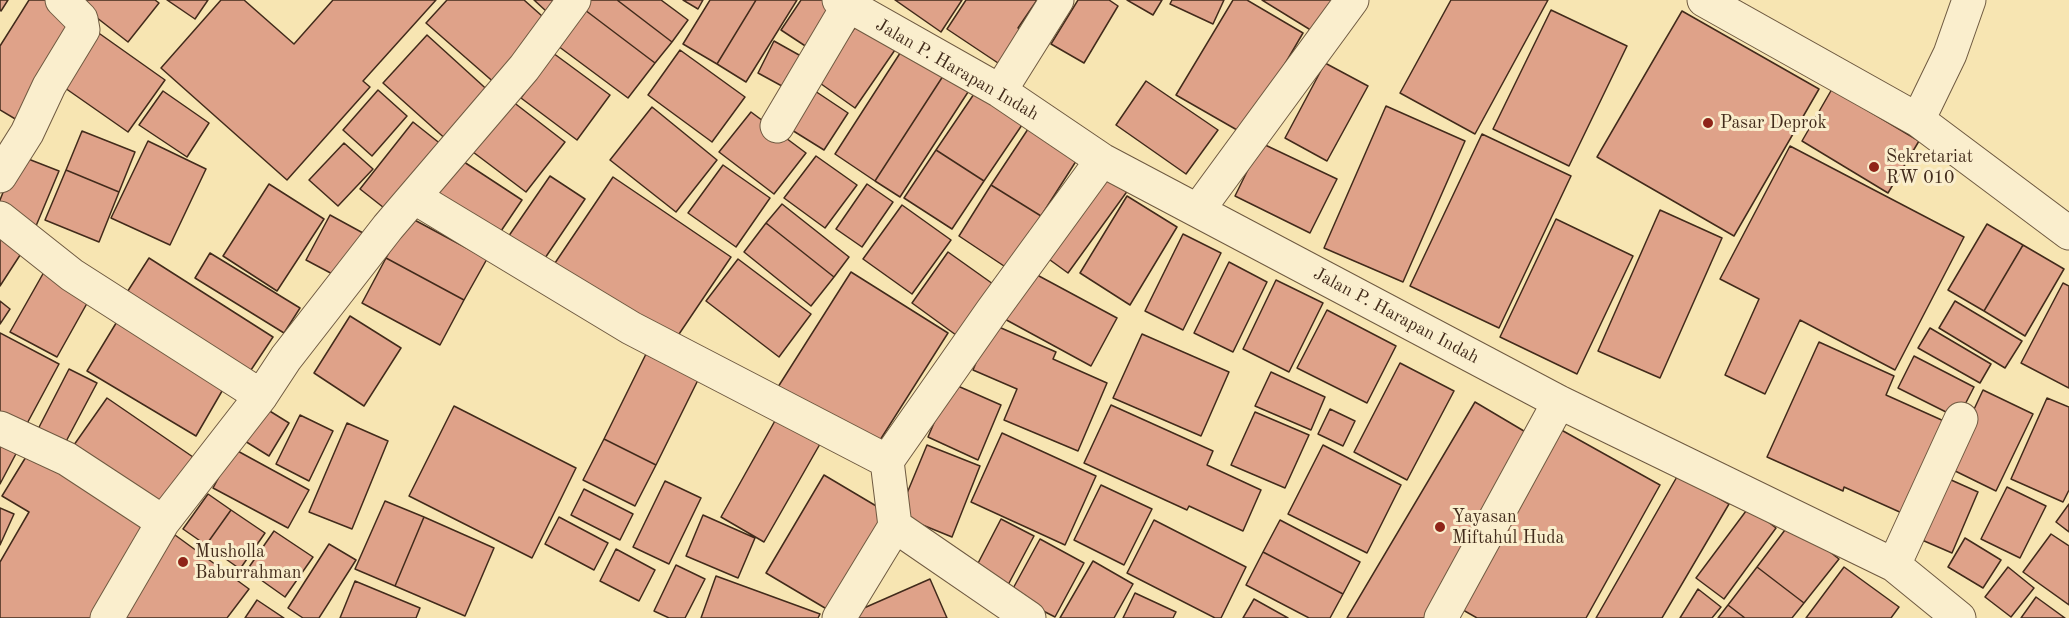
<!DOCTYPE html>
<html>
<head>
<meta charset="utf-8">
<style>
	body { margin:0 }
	canvas { display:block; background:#f7e5b2 }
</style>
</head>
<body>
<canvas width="2069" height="618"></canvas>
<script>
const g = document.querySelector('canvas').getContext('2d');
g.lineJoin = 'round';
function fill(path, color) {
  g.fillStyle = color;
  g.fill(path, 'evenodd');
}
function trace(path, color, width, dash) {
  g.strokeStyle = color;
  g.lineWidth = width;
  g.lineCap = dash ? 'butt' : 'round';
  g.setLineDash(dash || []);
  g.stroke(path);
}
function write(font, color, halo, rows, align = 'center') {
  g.font = font + ' "Old Standard TT",serif';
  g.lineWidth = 6;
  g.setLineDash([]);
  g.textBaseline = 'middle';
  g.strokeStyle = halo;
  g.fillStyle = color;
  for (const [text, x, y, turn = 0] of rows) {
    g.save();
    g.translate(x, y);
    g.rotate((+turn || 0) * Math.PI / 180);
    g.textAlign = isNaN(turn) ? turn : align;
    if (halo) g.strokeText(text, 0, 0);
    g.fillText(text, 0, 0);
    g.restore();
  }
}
const building = new Path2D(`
	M0,0H8L1,11L0,10Z
	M29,0H47L79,21L17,120L0,110V46Z
	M74,0H155L159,3L128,42Z
	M167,0H208L195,19Z
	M221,0H244L294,44L333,0H436L363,81L370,87L287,180L161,68Z
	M447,0H524L551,24L497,85L426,23Z
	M534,0H556L546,11Z
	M587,0H617L672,42L655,63L581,7Z
	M617,0H661L688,20L672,42Z
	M683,0H703L698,9Z
	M710,0H756L717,64L683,44Z
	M756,0H797L746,82L717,64Z
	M801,0H824L842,12L816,53L781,30Z
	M895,0H962L941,32Z
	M966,0H1037L1018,28L1029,36L1007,69L947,29Z
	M1078,0H1109L1118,6L1084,63L1051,44Z
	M1127,0H1162L1153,15Z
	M1172,0H1224L1213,24L1170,4Z
	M1233,0H1247L1303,33L1244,134L1176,95Z
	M1262,0H1345L1322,37Z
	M1451,0H1548L1475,134L1400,93Z
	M581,7L655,63L628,98L554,43Z
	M1551,10L1627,46L1569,166L1493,129Z
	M1682,11L1819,89L1734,236L1597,157Z
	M859,22L897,47L855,108L817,81Z
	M93,29L165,80L128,132L55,81Z
	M427,35L493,95L449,142L383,83Z
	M774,41L808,60L791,91L758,73Z
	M904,47L945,73L875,181L835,154Z
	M680,50L745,97L712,142L648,95Z
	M553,53L610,95L577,140L521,98Z
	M1325,63L1368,86L1327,161L1285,138Z
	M945,73L970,89L900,197L875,181Z
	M1146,81L1218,130L1186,174L1116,125Z
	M812,89L848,113L824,150L787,127Z
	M1832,89L1919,141L1888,193L1802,141Z
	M378,90L407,116L372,156L343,130Z
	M163,91L209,123L187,157L139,125Z
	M976,91L1024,122L984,181L936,150Z
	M508,98L565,142L526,192L469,149Z
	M1386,106L1465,141L1403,282L1324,248Z
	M652,107L717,160L676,212L610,160Z
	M751,112L806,153L774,194L719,152Z
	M413,122L447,149L393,215L360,189Z
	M1032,123L1080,155L1041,216L991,185Z
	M82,131L135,152L119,192L66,170Z
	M1482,134L1571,176L1499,328L1410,286Z
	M148,141L206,169L170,245L111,218Z
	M344,143L373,169L338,206L309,180Z
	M1261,143L1337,179L1310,233L1235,196Z
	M1790,146L1964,237L1895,370L1800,320L1765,394L1725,375L1759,299L1720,279Z
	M936,150L984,181L952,229L904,198Z
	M18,155L59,171L36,226L0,211V200Z
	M816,156L857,185L825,228L784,198Z
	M461,160L522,200L499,234L439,193Z
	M723,165L770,198L736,247L688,213Z
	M1103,165L1131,186L1068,273L1039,252Z
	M66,170L119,192L99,242L45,220Z
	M550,176L585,199L541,264L506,240Z
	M613,177L731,257L673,343L555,263Z
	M269,184L324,219L277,291L223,256Z
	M867,184L893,202L862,247L836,229Z
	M991,185L1041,216L1007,268L959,236Z
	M1127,196L1177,227L1130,305L1080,273Z
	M782,204L849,257L834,277L766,223Z
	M902,205L951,240L912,294L863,259Z
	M1660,210L1722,238L1660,378L1598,351Z
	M330,215L363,233L340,278L306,260Z
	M409,217L487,259L464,300L386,258Z
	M1556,219L1633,256L1577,374L1500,337Z
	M766,223L834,277L811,306L744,252Z
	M1987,224L2023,245L1984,311L1948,290Z
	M1183,234L1221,253L1183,330L1145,311Z
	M0,235L24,249L0,286Z
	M2023,245L2064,269L2025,336L1984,311Z
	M948,252L993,284L956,335L912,303Z
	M210,253L300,308L284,333L195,278Z
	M149,258L273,337L247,376L124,297Z
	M386,258L464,300L440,345L362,303Z
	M738,259L811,314L779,357L706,301Z
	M1229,262L1267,282L1233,352L1194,333Z
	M1026,269L1117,318L1091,366L1001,317Z
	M44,272L90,298L57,357L10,332Z
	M851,272L948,333L875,448L778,387Z
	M1276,280L1323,303L1289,372L1243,349Z
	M2063,283L2069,286V388L2021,363Z
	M0,301L10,309L0,324Z
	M1955,301L2022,341L2005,368L1939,328Z
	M1327,310L1396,346L1367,403L1297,368Z
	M121,315L229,379L196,436L87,371Z
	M350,316L401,348L364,406L314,373Z
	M992,324L1056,352L1053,359L1107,383L1078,451L1004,420L1017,389L973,370Z
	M1930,328L1991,364L1980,383L1918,348Z
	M0,333L59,364L23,431L0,418Z
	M1142,334L1229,372L1201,436L1113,398Z
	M1819,342L1894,376L1886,395L1955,426L1913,518L1844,487L1843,491L1767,457Z
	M646,354L698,380L656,465L604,439Z
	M1914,356L1974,387L1958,418L1898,388Z
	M1400,363L1454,391L1407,480L1354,452Z
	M69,369L97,383L62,449L35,435Z
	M1271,372L1325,397L1311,430L1255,406Z
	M951,383L1001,405L978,460L928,437Z
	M1983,390L2033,414L1996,491L1947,467Z
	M107,398L193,457L155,511L69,452Z
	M2047,398L2069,407V490L2063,502L2011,479Z
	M1475,402L1534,437L1425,618H1347Z
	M260,405L289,423L269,456L240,438Z
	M1111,405L1213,451L1207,465L1261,490L1243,531L1189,506L1187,510L1084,463Z
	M454,406L576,468L532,558L409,496Z
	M1330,409L1355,421L1343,446L1318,434Z
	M1255,412L1309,435L1285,488L1231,465Z
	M300,415L333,431L309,481L276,464Z
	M776,419L820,444L764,542L721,517Z
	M347,423L388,441L352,529L309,512Z
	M1556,427L1660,485L1586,618H1477L1456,606Z
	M1002,433L1096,476L1065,545L971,502Z
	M0,438L19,448L0,484Z
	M604,439L656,465L635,506L583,480Z
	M927,445L980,466L952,537L898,515Z
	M1323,445L1401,485L1367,553L1288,514Z
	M234,449L309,490L288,528L213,488Z
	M29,452L158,526L92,618H0V562L29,512L2,496Z
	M824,475L888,513L830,611L766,573Z
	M1678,475L1729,504L1662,618H1596Z
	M1940,475L1978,492L1952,553L1915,537Z
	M665,481L701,498L669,564L633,547Z
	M1101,485L1152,509L1124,565L1074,540Z
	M2007,487L2046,506L2020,558L1981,539Z
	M584,489L633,514L620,540L571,515Z
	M208,494L231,510L206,545L183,529Z
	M385,501L424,517L395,586L355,569Z
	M2069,504V532L2056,522Z
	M1749,507L1776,528L1724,599L1696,578Z
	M0,508L14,514L0,545Z
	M231,510L265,533L240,569L206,545Z
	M703,515L755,538L738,578L686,556Z
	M424,517L494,548L465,616L395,586Z
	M559,517L608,543L594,570L545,544Z
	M1001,519L1034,536L1008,585L975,569Z
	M1154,520L1246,567L1221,618H1215L1127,573Z
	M1280,520L1360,562L1343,594L1263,552Z
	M1791,522L1839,559L1804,603L1757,567Z
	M274,531L313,557L285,597L247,570Z
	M2051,534L2069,546V605L2023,572Z
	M175,535L249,589L227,618H118L115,616Z
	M1965,538L2001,560L1983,588L1948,567Z
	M1040,539L1084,563L1055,617L1010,594Z
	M329,544L356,560L319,618H303L288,608Z
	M616,549L655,570L639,601L600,581Z
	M1263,552L1343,594L1330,618H1309L1246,585Z
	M1093,561L1133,584L1114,618H1060Z
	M676,565L705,579L685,618H669L654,611Z
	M1757,567L1804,603L1792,618H1745L1728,605Z
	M1844,567L1899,607L1891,618H1806Z
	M2008,567L2034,588L2011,617L1985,597Z
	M716,576L820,614L818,618H701Z
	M930,579L947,618H849L848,615Z
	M355,581L420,608L416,618H340Z
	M1698,589L1721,607L1712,618H1680Z
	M1135,593L1176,612L1173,618H1123Z
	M2036,597L2065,618H2021Z
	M1254,599L1288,618H1243Z
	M257,600L284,618H245Z
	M1728,605L1745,618H1718Z`);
fill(building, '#dfa289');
trace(building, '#422b1b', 1.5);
const street = new Path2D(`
	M839,0L1000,91L1102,160L1559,402L1894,565L1959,618
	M1704,0L1918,120L2069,233
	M1000,91L1057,0
	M1918,120L1950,54L1969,0
	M777,126L848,6
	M0,176L27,133L49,86L83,30L81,19L62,0
	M414,197L631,328L887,461
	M1198,210L1352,0
	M0,218L72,275L261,396
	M0,428L67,459L163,522
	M887,461L992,311L1102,160
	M887,461L895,526L1029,618
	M1894,565L1961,419
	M107,618L163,522L261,396L286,358L388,227L524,68L574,0
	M839,618L895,526
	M1441,618L1559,402`);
trace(street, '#6f5a41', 35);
trace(street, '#faeecd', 33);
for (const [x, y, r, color] of [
	[1708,123,6,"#8f2418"],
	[1874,167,6,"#8f2418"],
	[1440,527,6,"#8f2418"],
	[183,562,6,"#8f2418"]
]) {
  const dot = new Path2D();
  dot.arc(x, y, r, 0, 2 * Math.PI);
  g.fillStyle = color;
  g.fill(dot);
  trace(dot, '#faeecd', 2);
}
write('18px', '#422b1b', '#faeecd', [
	["Jalan P. Harapan Indah",957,70,30],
	["Jalan P. Harapan Indah",1396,316,28]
]);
write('18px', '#422b1b', '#faeecd', [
	["Pasar Deprok",1720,123],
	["Sekretariat",1886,157],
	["RW 010",1886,178],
	["Yayasan",1452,517],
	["Miftahul Huda",1452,538],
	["Musholla",195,552],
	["Baburrahman",195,573]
], 'left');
</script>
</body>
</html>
